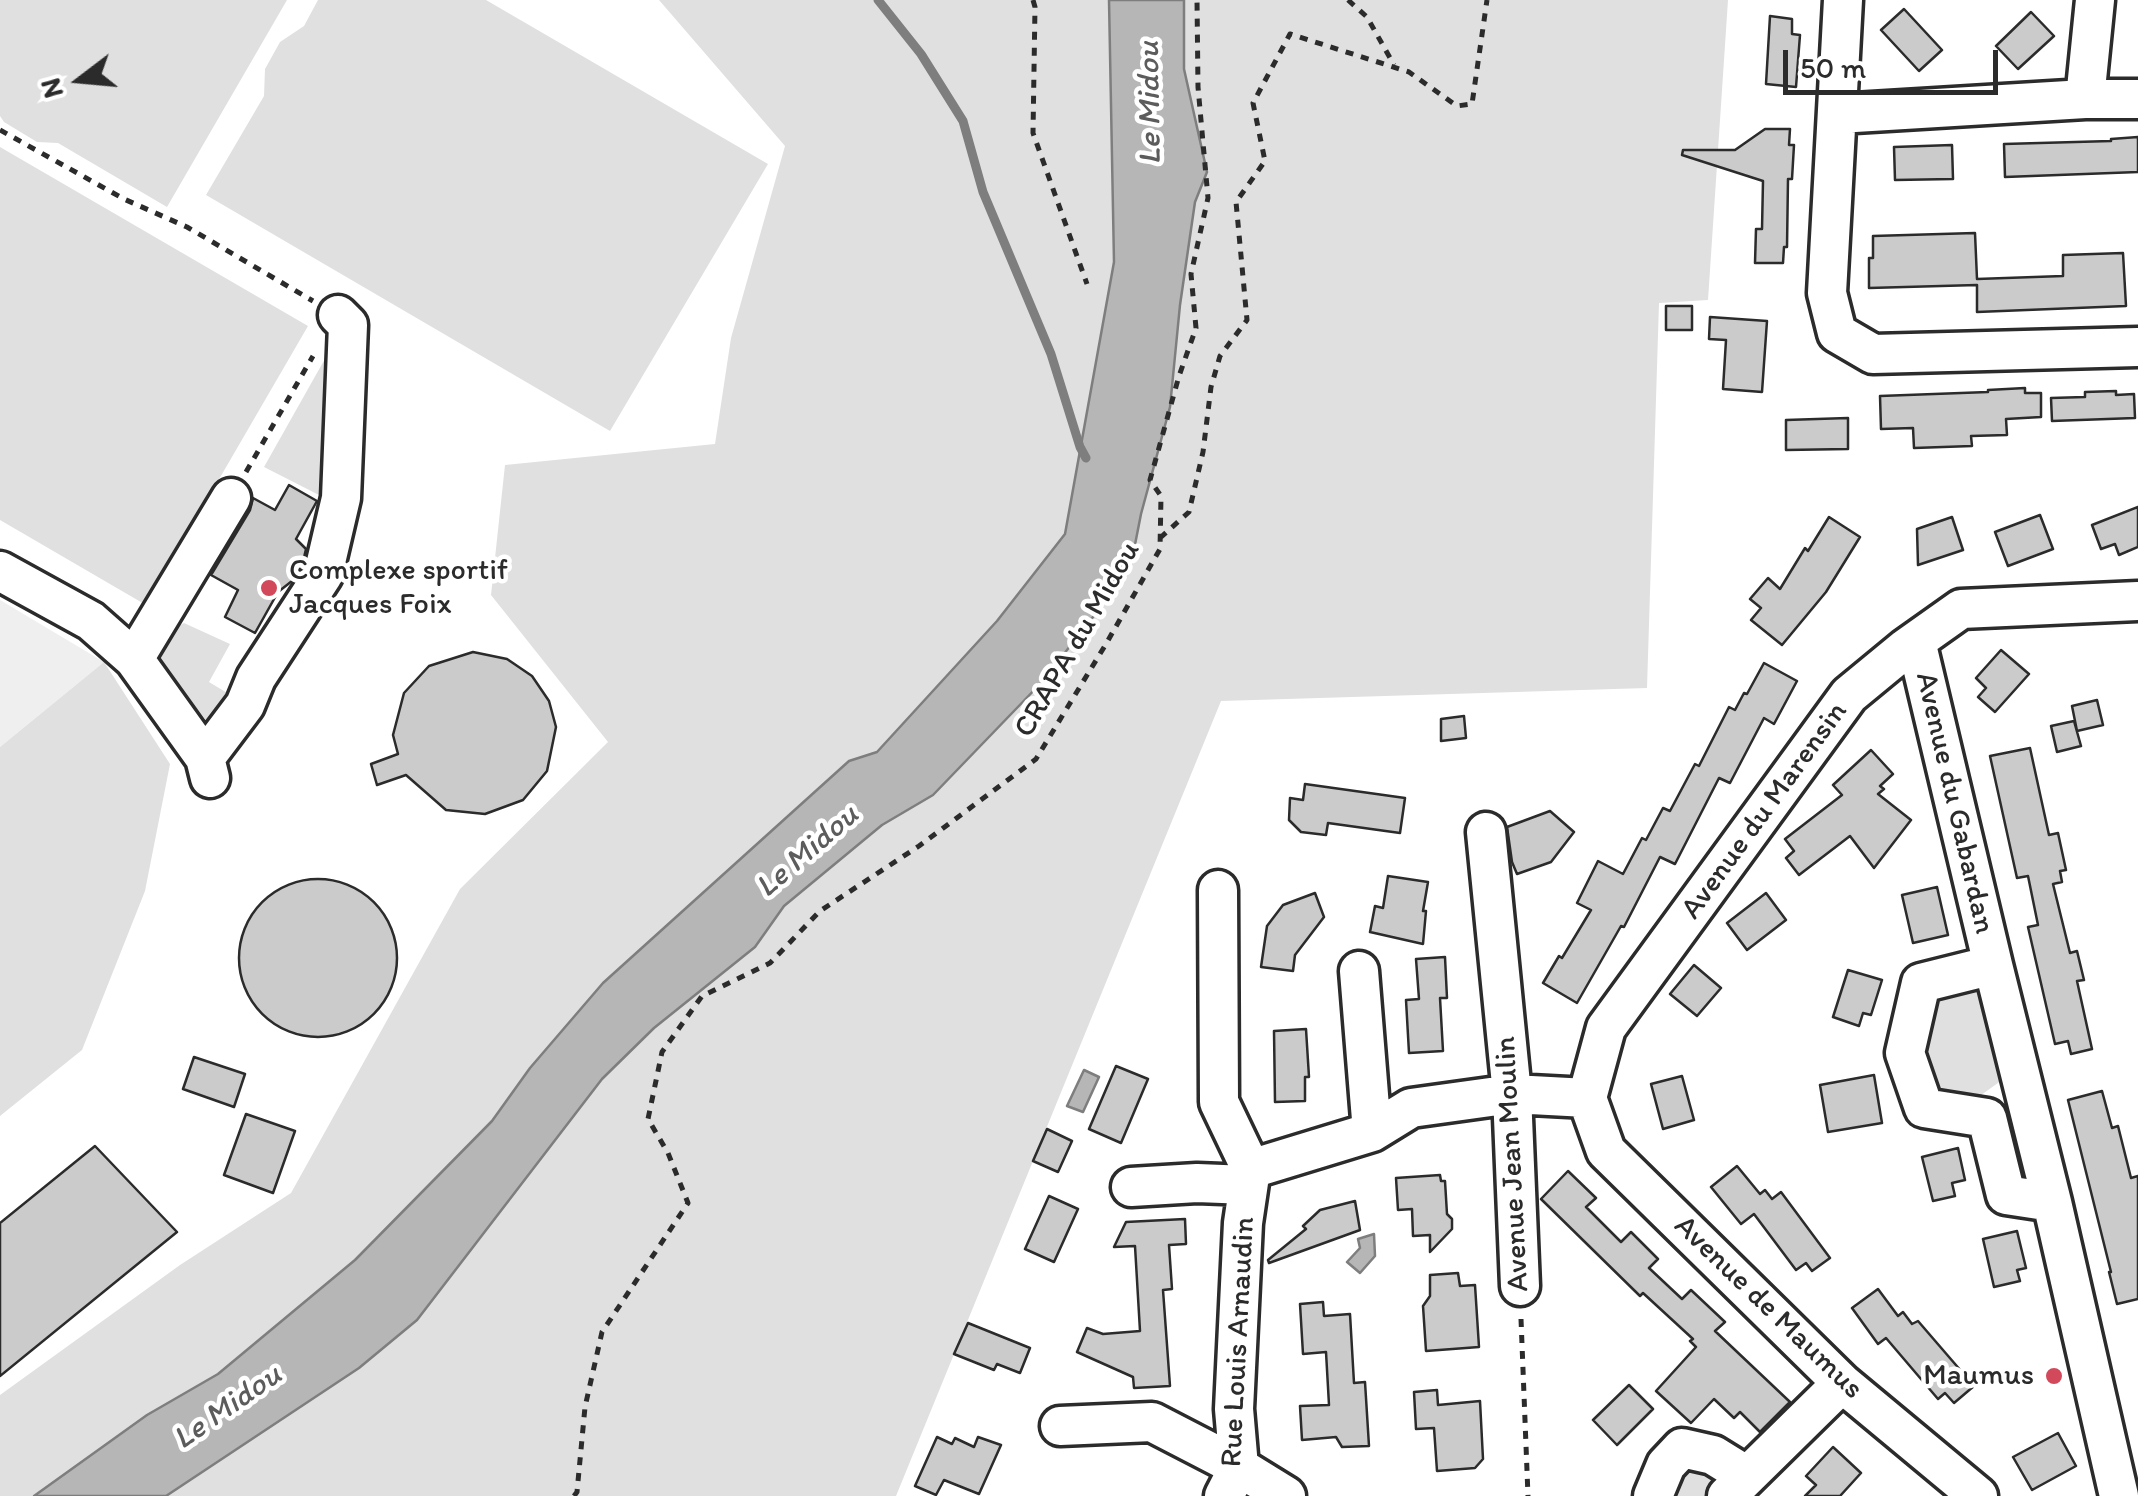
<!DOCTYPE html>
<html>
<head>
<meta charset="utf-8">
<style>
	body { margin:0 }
	#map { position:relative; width:2138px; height:1496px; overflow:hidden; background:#fff; font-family:Itim,sans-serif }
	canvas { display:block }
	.north { position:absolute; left:30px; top:30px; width:100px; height:100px; -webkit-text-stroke:8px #fff; paint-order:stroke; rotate:254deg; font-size:28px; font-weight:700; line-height:40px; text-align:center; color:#2b2b2b }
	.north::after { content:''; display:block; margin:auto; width:35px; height:45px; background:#2b2b2b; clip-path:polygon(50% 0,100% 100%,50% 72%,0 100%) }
	.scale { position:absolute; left:1783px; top:50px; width:215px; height:45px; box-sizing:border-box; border:5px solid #2b2b2b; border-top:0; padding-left:12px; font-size:30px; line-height:35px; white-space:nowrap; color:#2b2b2b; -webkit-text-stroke:8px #fff; paint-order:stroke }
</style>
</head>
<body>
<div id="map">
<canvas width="2138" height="1496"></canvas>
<div class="north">N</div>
<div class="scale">50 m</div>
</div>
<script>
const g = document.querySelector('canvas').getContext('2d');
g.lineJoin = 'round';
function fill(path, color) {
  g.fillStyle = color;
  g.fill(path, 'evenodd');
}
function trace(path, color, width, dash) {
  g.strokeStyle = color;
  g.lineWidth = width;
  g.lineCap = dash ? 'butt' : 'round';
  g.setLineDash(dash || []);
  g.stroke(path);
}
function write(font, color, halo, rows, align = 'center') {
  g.font = font + ' Itim,sans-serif';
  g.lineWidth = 9;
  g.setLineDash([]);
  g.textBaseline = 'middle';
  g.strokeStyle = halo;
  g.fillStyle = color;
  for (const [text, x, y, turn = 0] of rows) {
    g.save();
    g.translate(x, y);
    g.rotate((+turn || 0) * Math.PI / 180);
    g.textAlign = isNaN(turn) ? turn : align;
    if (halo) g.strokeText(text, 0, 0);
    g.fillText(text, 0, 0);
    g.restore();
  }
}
fill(new Path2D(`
	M0,600L104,662L0,747Z`), '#efefef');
fill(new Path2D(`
	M0,0H287L167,207L58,143L37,142L4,122L0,116Z
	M318,0H486L768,164L610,431L206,195L264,96L265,69L280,42L304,26Z
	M659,0H1728L1708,300L1659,303L1647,688L1221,701L896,1496H0V1395L180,1265L291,1193L460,889L608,742L491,595L505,465L715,444L731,338L785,146Z
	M0,147L308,326L146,605L0,520Z
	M335,341L319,495L264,467Z
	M184,623L230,644L209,682L234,697L221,721L206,720L159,662C159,646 170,630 184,623Z
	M104,662L170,764L145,891L82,1050L0,1116V747Z
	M1963,987L1981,992L2002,1080L1977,1098L1945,1096L1936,1086L1926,1064L1933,1004L1946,991Z
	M1693,1464L1714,1478L1716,1484L1706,1496H1665L1675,1467Z`), '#e0e0e0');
const water = new Path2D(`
	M1109,0H1184V69L1207,172L1195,202L1180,305L1170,407L1141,514L1130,570L1041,683L933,795L882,825L784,906L755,947L654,1028L602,1079L417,1320L359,1368L166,1496H34L147,1415L218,1374L355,1260L492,1121L530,1068L603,983L849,761L877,752L997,621L1065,534L1114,262Z
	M1084,1070L1099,1077L1083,1112L1067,1106Z
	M1374,1234L1375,1256L1360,1273L1347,1262L1360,1248L1358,1239Z`);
fill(water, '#b6b6b6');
trace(water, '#7e7e7e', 2.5);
trace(new Path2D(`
	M878,0L921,54L963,121L983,192L1051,354L1080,447L1086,458`), '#7e7e7e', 9);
const building = new Path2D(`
	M1904,9L1942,50L1919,71L1881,30Z
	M2031,12L2054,36L2018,69L1996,46Z
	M1770,16L1792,19V34L1800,35L1796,87L1766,84Z
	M1765,129H1790L1789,145H1794L1792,179H1788L1787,247H1784L1783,263H1755L1756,229H1762L1763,181L1682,155L1683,150H1735Z
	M2138,137V172L2005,177L2004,144L2111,141V139Z
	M1952,145L1953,179L1895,180L1894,147Z
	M1975,233L1977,279L2063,276V255L2123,253L2126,306L1977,312V285L1869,288V258H1873V236Z
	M1666,306H1692V330H1666Z
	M1710,317L1767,321L1762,392L1723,389L1726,340L1709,339Z
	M2025,388V393H2041V417L2006,419L2007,435L1971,436L1972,446L1914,448L1913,428L1881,429L1880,396L1988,392V390Z
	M2116,391V395L2134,394L2135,418L2052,421L2051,398L2085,397V392Z
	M1848,418V449L1786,450V420Z
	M289,485L317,501L296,539L306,549L302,566L292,581L278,592L255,633L225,617L238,590L211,575L250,510L253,498L275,510Z
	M2138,507V547L2119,555L2115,544L2101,549L2092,525Z
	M2040,515L2053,549L2008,566L1995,532Z
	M1829,517L1860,537L1826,592L1782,645L1751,620L1761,608L1750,599L1768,578L1780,589L1805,548L1808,551Z
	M1952,517L1963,550L1918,565L1917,529Z
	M2001,650L2029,674L1995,712L1978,697L1986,688L1976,678Z
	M473,652L507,659L532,676L549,701L556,727L547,771L523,800L485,814L446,810L406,775L377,785L371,764L398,754L393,735L404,693L429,666Z
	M1764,663L1797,681L1774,724L1764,718L1730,783L1719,778L1675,864L1660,857L1624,927L1621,926L1577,1003L1543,983L1559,956L1562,958L1591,910L1577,903L1598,861L1623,874L1642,838L1646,840L1663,808L1670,811L1695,764L1699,766L1729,707L1735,710L1744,693L1747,694Z
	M2097,700L2103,725L2077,731L2072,706Z
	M1464,716L1466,738L1441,741V719Z
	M2074,721L2081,746L2057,752L2051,726Z
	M2030,748L2049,835L2058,833L2066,870L2060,871L2062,882L2053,884L2070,953L2077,951L2084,980L2077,981L2092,1049L2071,1054L2068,1041L2055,1044L2028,927L2038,925L2028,876L2017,878L1990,756Z
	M1871,750L1893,774L1880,786L1884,789L1878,794L1911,820L1874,868L1850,836L1799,875L1786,858L1794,851L1785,839L1842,795L1833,785Z
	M1305,784L1405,798L1400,833L1328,823L1326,835L1301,832L1289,820L1290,798L1303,800Z
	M1550,811L1574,832L1551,862L1517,874L1512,862L1507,827Z
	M1388,876L1428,882L1423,911H1426L1423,944L1370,932L1375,906L1383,908Z
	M239 958a79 79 0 1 1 158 0a79 79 0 1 1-158 0Z
	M1937,887L1948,935L1913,943L1902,895Z
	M1315,893L1324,917L1295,955L1293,971L1261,967L1267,926L1283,905Z
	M1766,893L1786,920L1747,950L1727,923Z
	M1445,957L1447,998H1440L1443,1051L1409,1053L1406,1000L1419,999L1416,959Z
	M1694,965L1721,988L1697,1016L1670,994Z
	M1848,970L1882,980L1871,1015L1863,1013L1859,1026L1833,1017Z
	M1306,1029L1309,1077H1305V1101L1275,1102L1274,1031Z
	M194,1057L245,1074L234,1107L183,1089Z
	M1116,1066L1148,1079L1121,1143L1089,1129Z
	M1874,1075L1882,1123L1828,1132L1820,1085Z
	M1682,1076L1694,1120L1663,1129L1651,1084Z
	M2102,1091L2112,1128L2118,1126L2131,1178L2138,1176V1299L2117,1304L2109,1272H2111L2068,1100Z
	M246,1114L295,1131L273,1193L224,1175Z
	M1047,1129L1072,1141L1058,1172L1033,1161Z
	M95,1146L177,1232L0,1376V1223Z
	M1958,1148L1965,1180L1952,1183L1955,1196L1933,1201L1922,1157Z
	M1737,1166L1760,1194L1765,1190L1772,1199L1781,1192L1830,1258L1812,1271L1806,1263L1796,1270L1754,1214L1741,1224L1711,1187Z
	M1568,1171L1596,1198L1586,1207L1621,1242L1631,1232L1658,1259L1649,1268L1682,1299L1691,1290L1725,1322L1715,1331L1790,1402L1760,1432L1740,1412L1734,1418L1714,1399L1691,1423L1656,1391L1696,1347L1690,1341L1693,1339L1643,1293L1640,1296L1541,1199Z
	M1440,1175L1441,1181H1445L1447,1214L1452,1219V1229L1430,1252V1235L1413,1236L1412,1209L1398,1210L1396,1178Z
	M1049,1196L1078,1209L1054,1262L1025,1249Z
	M1355,1201L1360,1230L1269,1263L1268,1260L1306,1229L1303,1226L1320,1210Z
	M1185,1219L1186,1244L1169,1245L1172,1289L1163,1290L1170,1386L1134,1388L1133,1377L1077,1352L1087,1328L1103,1334L1140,1331L1135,1246L1114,1247L1126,1222Z
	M2017,1231L2026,1268L2017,1270L2020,1281L1994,1287L1983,1239Z
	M1458,1273L1460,1286L1475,1285L1479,1347L1426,1351L1423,1306L1430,1296V1275Z
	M1878,1289L1898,1316L1903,1312L1912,1324L1918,1321L1974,1386L1954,1403L1945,1393L1938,1399L1886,1338L1878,1344L1852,1308Z
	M1323,1302L1324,1316L1350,1314L1354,1383L1365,1382L1369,1446L1342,1447L1336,1437L1302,1440L1300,1406L1329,1405L1326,1352L1303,1354L1300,1304Z
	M968,1323L1030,1348L1020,1373L997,1364L994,1370L954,1354Z
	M1629,1385L1653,1409L1617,1445L1593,1420Z
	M1437,1390L1438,1405L1480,1401L1483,1459L1475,1468L1437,1471L1434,1428L1416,1429L1414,1392Z
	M2058,1433L2076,1466L2032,1490L2013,1457Z
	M937,1437L952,1444L955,1438L974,1447L978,1437L1001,1445L979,1494L944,1480L936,1495L915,1486Z
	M1833,1447L1861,1473L1840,1496H1805L1816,1485L1806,1476Z`);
fill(building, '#cbcbcb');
trace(building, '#2b2b2b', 2.5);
const minor = new Path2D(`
	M1843,0L1827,293L1837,333L1873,354L2138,347
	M2085,99L2095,0
	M1838,114L2085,99H2138
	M0,571L91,621L134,659L205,758L210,778
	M1916,641L1993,965L2052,1202L2119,1496
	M134,659L231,498
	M205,758L245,705L256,678L323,575L341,498L348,325L338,315
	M1486,832L1512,1094L1520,1286
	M1218,890L1219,1102L1251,1169
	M1993,965L1921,983L1905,1053L1924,1108L1987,1118L2006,1195L2052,1202
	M1359,971L1372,1132
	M1587,1098L1606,1028L1849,695L1906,648L1961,609L2138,601
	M1587,1098L1606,1151L1842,1383L1978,1496
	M1131,1187L1197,1183L1248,1185
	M1060,1426L1152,1422L1239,1467L1286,1496
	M1224,1496L1239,1467L1234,1409L1243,1223L1251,1169L1372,1132L1411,1108L1512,1094L1587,1098
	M1653,1496L1666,1465L1682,1448L1713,1455L1747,1476
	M1727,1496L1842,1383`);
trace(minor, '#2b2b2b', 45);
trace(new Path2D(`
	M1033,0L1035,7L1033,133L1087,284
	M1348,0L1367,17L1394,65
	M0,130L124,199L187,227L313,301
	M246,472L313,356
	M1160,538L1189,512L1203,452L1211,387L1220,356L1247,320L1236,202L1265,161L1253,103L1290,34L1409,72L1457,106L1472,104L1487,0
	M1521,1319L1528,1496
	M574,1496L577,1492L585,1407L602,1332L688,1203L668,1153L648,1119L662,1052L702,996L770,963L820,911L919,846L1036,759L1106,644L1160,549L1161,496L1150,480L1179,376L1196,328L1191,274L1208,198L1198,87L1197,0`), '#2b2b2b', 5, [8, 8]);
trace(minor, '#fff', 38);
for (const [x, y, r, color] of [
	[269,588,10,"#d1495b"],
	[2054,1376,10,"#d1495b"]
]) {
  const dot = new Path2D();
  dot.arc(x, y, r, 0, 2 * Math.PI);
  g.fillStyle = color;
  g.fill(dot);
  trace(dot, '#fff', 4);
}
write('30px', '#2b2b2b', '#fff', [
	["Complexe sportif",289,571],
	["Jacques Foix",289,605],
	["Maumus",2034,1376,"right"]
], 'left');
write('30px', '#2b2b2b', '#fff', [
	["CRAPA du Midou",1078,640,-60],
	["Avenue du Gabardan",1954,803,77],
	["Avenue du Marensin",1765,811,-54],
	["Avenue Jean Moulin",1513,1164,-93],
	["Avenue de Maumus",1768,1308,44],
	["Rue Louis Arnaudin",1239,1342,-87]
]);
write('italic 32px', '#5c5c5c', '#fff', [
	["Le Midou",1151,103,-91],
	["Le Midou",808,852,-41],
	["Le Midou",228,1408,-35]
]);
</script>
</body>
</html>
